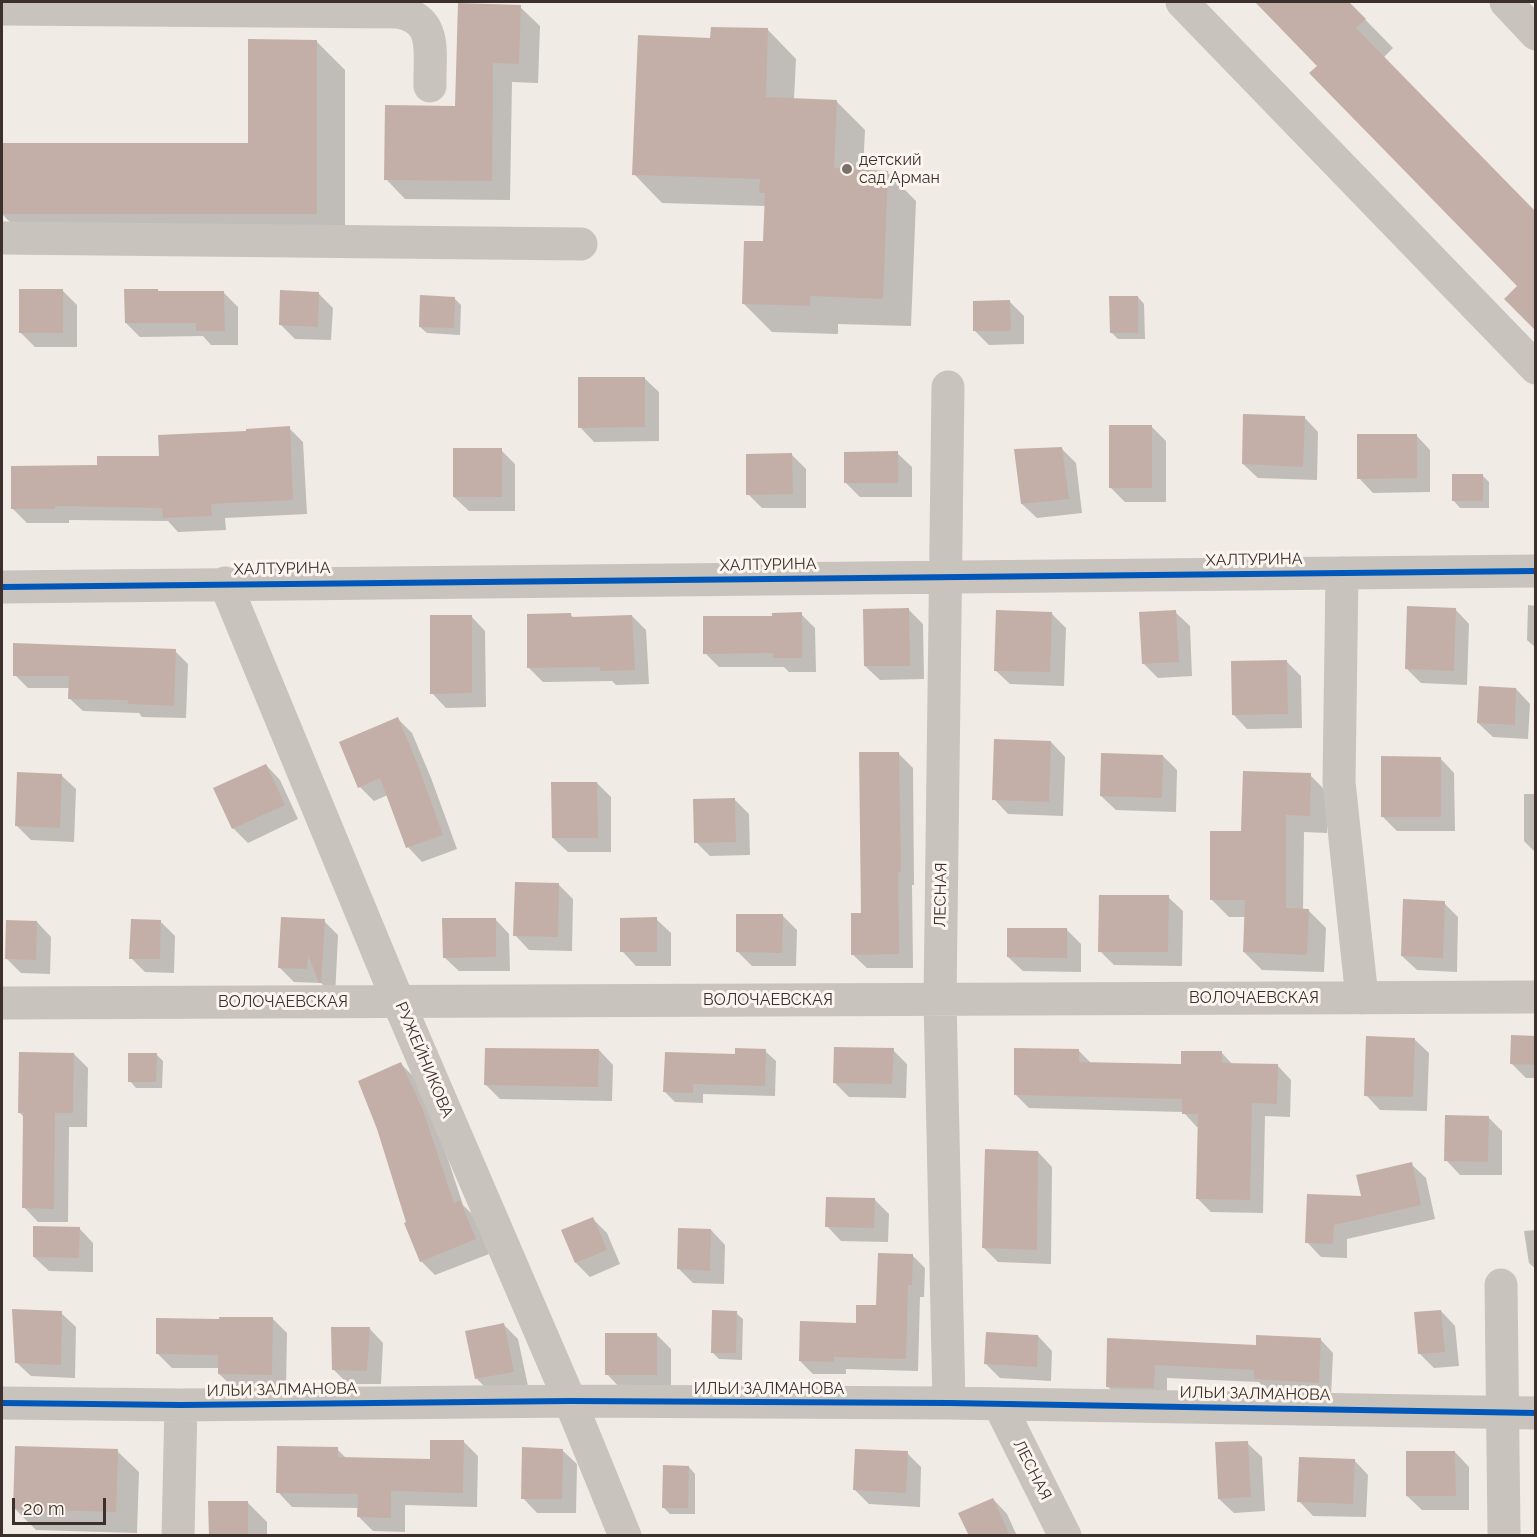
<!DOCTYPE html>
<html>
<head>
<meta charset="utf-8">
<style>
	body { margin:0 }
	#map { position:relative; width:1537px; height:1537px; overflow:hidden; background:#f0ebe5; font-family:Raleway,sans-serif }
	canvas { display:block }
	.frame { position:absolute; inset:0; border:3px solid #3b302b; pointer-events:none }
	.scale { position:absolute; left:12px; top:1498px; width:94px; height:27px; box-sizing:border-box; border:3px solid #3b302b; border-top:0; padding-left:8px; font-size:18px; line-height:21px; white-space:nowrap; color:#3b302b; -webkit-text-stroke:4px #fbf5ee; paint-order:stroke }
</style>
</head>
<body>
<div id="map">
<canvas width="1537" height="1537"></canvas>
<div class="frame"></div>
<div class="scale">20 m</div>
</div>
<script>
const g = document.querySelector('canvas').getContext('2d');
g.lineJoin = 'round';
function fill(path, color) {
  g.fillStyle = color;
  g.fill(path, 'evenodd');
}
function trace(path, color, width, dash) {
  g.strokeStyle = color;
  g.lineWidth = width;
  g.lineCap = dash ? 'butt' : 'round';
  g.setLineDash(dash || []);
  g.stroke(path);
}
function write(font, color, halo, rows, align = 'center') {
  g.font = font + ' Raleway,sans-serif';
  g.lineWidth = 6;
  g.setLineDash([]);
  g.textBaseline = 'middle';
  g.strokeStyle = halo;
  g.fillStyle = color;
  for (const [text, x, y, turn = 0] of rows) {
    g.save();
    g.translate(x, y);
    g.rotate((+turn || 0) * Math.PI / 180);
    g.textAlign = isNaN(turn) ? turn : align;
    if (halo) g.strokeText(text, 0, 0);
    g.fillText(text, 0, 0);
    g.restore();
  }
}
fill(new Path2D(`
	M1257,2H1348L1393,48L1384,57L1519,286L1319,66Z
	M520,7L540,26L538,83L512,82L510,200L405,199L386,179L456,108Z
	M768,30L796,59L794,99L836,101L865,130L863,171L887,172L916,201L911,326L838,324V334L772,332L743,303L764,243L766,206L662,203L634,174L712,40Z
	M316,41L345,70V242H30L2,214V144L250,145Z
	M62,290L77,305V347H35L21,333Z
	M157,290L160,293H224L238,307V345H211L203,336L140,337L126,323Z
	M318,293L333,308L331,340L295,339L281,325Z
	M1138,297L1144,304L1145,339H1118L1111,332Z
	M454,298L461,305L460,335L427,333L420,327Z
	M1010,302L1024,316V344L989,345L975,331Z
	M644,378L659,392V441L594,442L580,427Z
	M1304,417L1318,432L1317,480L1258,478L1243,464Z
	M1151,426L1166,441V502H1125L1111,488Z
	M289,428L303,442L307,514L225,518L226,530L178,532L168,521L69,520V523H27L13,509L161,458L248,433Z
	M1416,435L1430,450V492L1373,493L1359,478Z
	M1061,448L1076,463L1082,513L1037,518L1022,504Z
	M501,450L515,464V511H469L454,497Z
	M897,453L912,467V497H860L846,483Z
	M792,455L806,469V508H762L748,494Z
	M1482,475L1489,482V508H1460L1454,501Z
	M1528,605L1536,606V648L1527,640Z
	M908,609L923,624L924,679L880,680L865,666Z
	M1455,609L1469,624L1467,685L1421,683L1407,669Z
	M1175,612L1190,626L1192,676L1158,678L1143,663Z
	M801,614L815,628L816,672H789L784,667H719L705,653L774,617Z
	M1052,614L1066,628L1064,686L1010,684L995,670Z
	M571,615L574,618L632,616L646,630L649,684L616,685L612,681L543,682L528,667Z
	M471,616L485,631L486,707L446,708L432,693Z
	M175,651L188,664L186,718L142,717L139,713L83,711L69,698L70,688H28L15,675Z
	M1287,662L1301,676L1302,728L1247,729L1233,714Z
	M1516,689L1530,704L1528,739L1493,737L1478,723Z
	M398,719L412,733L431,778L457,849L422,862L408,847L388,795L374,801L360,787Z
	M1051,742L1065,757L1063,816L1008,814L994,799Z
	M898,753L913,768L914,885H912L913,968H867L852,954Z
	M1163,756L1177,770L1176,812L1116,810L1101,796Z
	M1440,758L1454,773L1455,831H1397L1383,817Z
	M266,765L280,780L298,819L248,843L233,828Z
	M61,775L76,789L74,842L31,840L17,826Z
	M1310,775L1328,793L1327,833L1304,832L1303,910H1308L1326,928L1324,972L1262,970L1244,952L1246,917H1229L1211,899L1243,832Z
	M597,783L611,797V852H568L553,838Z
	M1524,794H1536V853L1524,841Z
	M734,799L749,814L750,855L710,856L696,842Z
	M559,885L573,899L572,951L529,950L515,935Z
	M1168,897L1183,911L1182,966L1114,965L1100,951Z
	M1444,903L1458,917L1457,972L1417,970L1402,956Z
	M782,915L797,930L796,966H752L738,952Z
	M495,919L509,934L510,971H459L444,957Z
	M656,919L671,933V966H636L622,951Z
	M324,921L338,935L335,997L321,983L294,982L279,967Z
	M37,922L51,937L50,974L21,973L7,959Z
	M161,922L175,936L174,973L145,972L131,958Z
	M1067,930L1081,944V972L1023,971L1008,957Z
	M1536,1038V1078H1526L1511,1063Z
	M1414,1039L1429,1053L1427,1111L1380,1110L1366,1095Z
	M599,1050L613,1065L612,1101L500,1099L486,1085Z
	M893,1050L907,1064L906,1098L849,1097L834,1082Z
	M1078,1050L1092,1064L1183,1066L1221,1052L1233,1065L1278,1066L1291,1080L1290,1117L1265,1116L1263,1213L1211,1212L1197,1198L1199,1127H1197L1183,1112L1029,1108L1015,1094Z
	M765,1051L776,1061L775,1096L703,1094V1103L675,1102L664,1091L737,1056Z
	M74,1054L88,1068L87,1127H69L68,1222H38L24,1207L25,1118L19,1112Z
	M156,1054L163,1061L162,1088H136L130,1081Z
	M400,1063L415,1078L437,1126L463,1205L474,1216L489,1254L435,1275L421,1261L408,1223Z
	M1488,1117L1502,1131V1175H1460L1446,1160Z
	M1038,1152L1052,1167L1051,1264L998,1262L984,1248Z
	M1411,1164L1426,1178L1435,1219L1347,1239V1258L1321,1257L1307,1242L1363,1197Z
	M875,1200L889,1214L888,1242L841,1241L827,1226Z
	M593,1219L607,1233L620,1264L590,1277L576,1263Z
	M79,1228L93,1243V1272L49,1271L34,1257Z
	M711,1230L725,1245L724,1284L693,1283L679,1269Z
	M1536,1230V1269L1529,1263L1524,1231Z
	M912,1255L925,1268L924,1297H920L918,1371L846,1369V1374H813L800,1361L857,1324L878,1307Z
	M1441,1311L1455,1326L1459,1366L1434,1368L1419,1353Z
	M61,1313L76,1327L75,1378L31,1376L16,1362Z
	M736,1313L743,1319L742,1360L719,1359L712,1352Z
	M273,1319L287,1333L286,1389L234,1388L219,1374V1368H172L158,1354Z
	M504,1325L518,1339L528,1386L491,1393L477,1379Z
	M369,1328L383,1343L381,1384H348L334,1370Z
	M656,1334L671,1349V1388L621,1389L607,1374Z
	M1038,1336L1052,1351L1051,1381L1000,1378L986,1364Z
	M1320,1339L1333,1353L1331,1395L1268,1392L1259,1382L1167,1378V1400L1120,1399L1107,1386L1108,1340L1257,1347Z
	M464,1442L478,1456L477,1507L405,1505V1532L373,1531L359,1517V1508L292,1507L278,1492L337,1449L347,1459L431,1460Z
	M1247,1443L1262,1457L1265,1511L1234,1513L1219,1499Z
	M562,1450L577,1464L576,1513H537L523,1498Z
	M117,1451L139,1472L137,1533L36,1530L15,1509Z
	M1455,1452L1469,1467V1510H1422L1407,1496Z
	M907,1453L921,1467L920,1507L869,1504L855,1490Z
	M1354,1460L1368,1475L1366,1517L1313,1516L1299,1501Z
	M689,1467L695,1474V1514H670L663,1507Z
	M993,1499L1007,1514L1017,1536H970Z
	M247,1502L267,1522V1536H210Z`), '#0003');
fill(new Path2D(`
	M1255,2H1349L1366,19L1356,28L1536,212V331L1504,299L1517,286L1309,73L1317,66Z
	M458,3L521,5L519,64L493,63L492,181L384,180L385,105L455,106Z
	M711,27L768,28L766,97L837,100L834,168L888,171L883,299L810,296V306L742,304L744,241H763L765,193H759L760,179L632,175L638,35L710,38Z
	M248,39L317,40V214H2V143H248Z
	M19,289H63V333H19Z
	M124,289H158V291H224L225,331H196V323H125Z
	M280,290L319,292L318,327L279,325Z
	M420,295L455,297L454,328L419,327Z
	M1109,296H1138V333H1110Z
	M1010,300L1011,331H973V301Z
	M578,377H645V427L578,428Z
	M1243,414L1305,416L1303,467L1242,464Z
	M1109,425H1152V488H1109Z
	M290,426L293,500L211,504L212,516L163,518L162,508L55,506V509H11V466L97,465V456H159L158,435L246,431V429Z
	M1357,434H1417V478L1357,479Z
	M1062,447L1069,499L1021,504L1014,449Z
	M453,448H502V497H453Z
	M898,451V483H844V452Z
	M792,453L793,494L746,495V454Z
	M1452,474H1483V501H1452Z
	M1407,606L1456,608L1454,671L1405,669Z
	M909,608L910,666H864L863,609Z
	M996,610L1052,612L1050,672L994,671Z
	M1176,610L1179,662L1142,664L1139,612Z
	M802,612V658H773V653L703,654V616H772V613Z
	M571,613V617L632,615L635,670L600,671V667L527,668V614Z
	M430,615H472V693L430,694Z
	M13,643L176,649L174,706L128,704V700L68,699L69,676H13Z
	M1287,660L1288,714L1232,715L1231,661Z
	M1479,686L1516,688L1515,725L1477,723Z
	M398,717L417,763L443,835L406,848L380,778L358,788L339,742Z
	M994,739L1051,741L1049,802L992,800Z
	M859,752H899L901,871L898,872L899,954L851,955V913H861Z
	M1101,753L1163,755L1162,798L1100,796Z
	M1381,756L1441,757V817H1381Z
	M266,764L285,805L232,829L213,788Z
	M1243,771L1311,773L1310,816L1286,815V908L1309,909L1307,955L1243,952L1245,900H1210V831H1241Z
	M17,772L62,774L60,828L15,826Z
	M551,782H597L598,838H552Z
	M735,798L736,842L694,843L693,799Z
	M515,882L559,883L558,937L513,936Z
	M1099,895H1169L1168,952H1098Z
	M1403,899L1445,901L1443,958L1401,956Z
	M736,914H783L782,953L736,952Z
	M281,917L325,919L321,983H319L308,955L307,969L278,968Z
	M657,917V952H620V918Z
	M442,918H496V957L443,958Z
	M131,919L161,920L160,959H129Z
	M6,920L37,921L36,960L5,959Z
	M1007,928H1067V958L1007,957Z
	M1511,1035L1536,1036V1065L1510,1064Z
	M1366,1036L1415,1038L1413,1097L1364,1096Z
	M834,1047L894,1048L892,1084L833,1083Z
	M485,1048L599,1049L598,1087L484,1085Z
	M735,1048L766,1049L765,1086L693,1084V1093L663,1092L665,1052L735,1054Z
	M1014,1048L1079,1049V1062L1181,1064V1051H1222V1063L1278,1064L1277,1104L1252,1103L1250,1200L1196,1199L1198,1114H1182V1099L1014,1095Z
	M19,1052L74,1053L73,1113H55L54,1209L22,1208L23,1113H18Z
	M128,1053H157L156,1082H128Z
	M401,1062L423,1110L454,1203L460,1200L476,1239L420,1262L404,1223L406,1222L377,1129L358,1081Z
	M1445,1115L1489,1116L1488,1162L1444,1161Z
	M985,1149L1038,1151L1037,1250L982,1248Z
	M1412,1162L1421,1205L1334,1225L1333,1244L1305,1243L1307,1194L1361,1196L1356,1175Z
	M826,1197L875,1198L874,1228L825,1227Z
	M593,1217L607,1250L575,1263L561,1230Z
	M33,1226L80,1227L79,1258L33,1257Z
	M678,1228L711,1229L710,1271L677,1269Z
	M878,1253L913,1254L912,1285H908L906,1359L834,1357V1362L799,1361L800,1321L856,1323V1305H876Z
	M12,1309L62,1311L61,1365L15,1363Z
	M712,1310L737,1311L736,1353H711Z
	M1441,1310L1445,1352L1418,1354L1414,1312Z
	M219,1317H273L272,1375L218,1374V1355L156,1354V1318L219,1319Z
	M504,1323L514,1372L475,1379L465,1331Z
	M331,1327H370L367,1371L332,1370Z
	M986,1332L1038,1335L1037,1367L984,1364Z
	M605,1333H657V1375H605Z
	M1256,1335L1321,1338L1319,1383L1254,1379V1370L1155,1365L1154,1388L1106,1387L1107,1338L1256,1345Z
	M430,1440H464L463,1493L391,1491V1518L357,1517L358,1494L276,1493L277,1446L338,1447V1457L430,1459Z
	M1248,1441L1251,1497L1218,1499L1215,1442Z
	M15,1446L118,1449L116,1512L13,1509Z
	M522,1447L563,1449L562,1499H521Z
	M855,1449L908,1451L906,1493L853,1490Z
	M1406,1451H1455L1456,1496H1406Z
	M1299,1457L1355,1459L1353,1504L1297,1502Z
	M663,1465L689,1466L688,1508H662Z
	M993,1498L1010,1536H969L958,1513Z
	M208,1501H248V1536H209Z`), '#c3afa7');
trace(new Path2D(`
	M1182,2L1536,368
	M1506,2L1536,34
	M2,9L398,12C439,19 429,54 430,86
	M2,238L581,244
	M948,387L940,999L949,1403
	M1342,573L1339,782L1362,998
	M225,583L398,1001L570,1401L625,1536
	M2,587L1536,571
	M2,1003L1536,997
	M1501,1285L1504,1532
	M2,1403L181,1405L570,1401L949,1403L1536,1413
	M999,1404L1065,1536
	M178,1536L181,1405`), '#c9c3be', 33);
trace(new Path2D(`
	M2,587L1536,571
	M2,1403L181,1405L570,1401L949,1403L1536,1413`), '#0057b8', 6);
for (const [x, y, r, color] of [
	[847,169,6,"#7a716c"]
]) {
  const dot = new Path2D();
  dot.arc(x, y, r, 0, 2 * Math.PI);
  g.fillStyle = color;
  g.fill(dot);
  trace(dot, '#fbf5ee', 2);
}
write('16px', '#3b302b', '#fbf5ee', [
	["детский",859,160],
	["сад Арман",859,178]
], 'left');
write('16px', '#3b302b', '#fbf5ee', [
	["ХАЛТУРИНА",1254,560,-1],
	["ХАЛТУРИНА",768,565,-1],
	["ХАЛТУРИНА",282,569,-1],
	["ЛЕСНАЯ",941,895,-89],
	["ВОЛОЧАЕВСКАЯ",1254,998],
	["ВОЛОЧАЕВСКАЯ",768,1000],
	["ВОЛОЧАЕВСКАЯ",283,1002],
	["РУЖЕЙНИКОВА",424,1060,67],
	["ИЛЬИ ЗАЛМАНОВА",769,1389],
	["ИЛЬИ ЗАЛМАНОВА",282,1390,-1],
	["ИЛЬИ ЗАЛМАНОВА",1255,1394,1],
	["ЛЕСНАЯ",1032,1470,63]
]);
</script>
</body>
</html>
